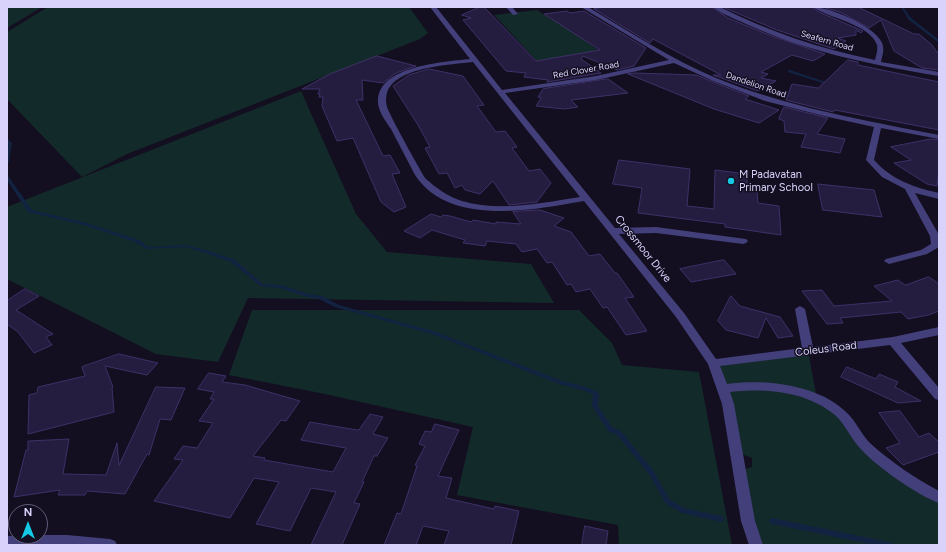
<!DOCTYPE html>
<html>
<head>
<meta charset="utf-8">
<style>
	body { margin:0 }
	#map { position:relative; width:946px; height:552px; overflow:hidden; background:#130f20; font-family:Figtree,sans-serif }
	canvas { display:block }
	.frame { position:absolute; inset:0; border:8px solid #d9d3fb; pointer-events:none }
	.north { position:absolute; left:8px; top:504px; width:40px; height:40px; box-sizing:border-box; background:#130f20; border:1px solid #625d78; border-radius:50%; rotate:0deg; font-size:11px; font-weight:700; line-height:16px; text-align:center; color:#d9d3fb }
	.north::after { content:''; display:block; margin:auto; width:14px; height:18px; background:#15c9e4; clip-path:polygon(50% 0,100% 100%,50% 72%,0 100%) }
</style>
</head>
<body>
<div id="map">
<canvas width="946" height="552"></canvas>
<div class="frame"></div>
<div class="north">N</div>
</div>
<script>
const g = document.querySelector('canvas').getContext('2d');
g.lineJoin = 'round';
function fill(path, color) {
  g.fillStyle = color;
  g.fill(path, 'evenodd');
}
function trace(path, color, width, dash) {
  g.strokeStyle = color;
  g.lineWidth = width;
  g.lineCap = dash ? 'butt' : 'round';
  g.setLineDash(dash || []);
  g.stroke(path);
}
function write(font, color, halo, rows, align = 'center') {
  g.font = font + ' Figtree,sans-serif';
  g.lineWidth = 3;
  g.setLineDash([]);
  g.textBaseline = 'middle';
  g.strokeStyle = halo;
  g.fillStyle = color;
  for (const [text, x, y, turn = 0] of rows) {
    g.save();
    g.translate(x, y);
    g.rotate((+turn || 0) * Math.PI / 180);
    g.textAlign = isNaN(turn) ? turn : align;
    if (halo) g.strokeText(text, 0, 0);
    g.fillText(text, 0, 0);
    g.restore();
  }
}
fill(new Path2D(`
	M8,7H42L7,28V8Z
	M48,7H409L428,33L420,39L127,154L82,177L7,99V32Z
	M537,10L552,20H555L598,50L537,61L494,15Z
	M301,91L356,214L387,252L531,264L554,303L248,298L218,362L156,354L7,279V207Z
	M252,310H579L612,343L622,365L699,372L732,545H619L618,525L457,495L473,427L325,394L229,375Z
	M808,351L817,399L831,406L865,445L939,497V545H756L736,472L752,467V458L733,451L713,363Z`), '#132a2a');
fill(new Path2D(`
	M901,7H903L911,18L939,40V43L909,20Z
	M788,70H790L832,84L829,85L788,72Z
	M7,139H8L12,143L9,162L7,163V149L8,143L7,142Z
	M7,176H8L32,210L87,223L139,240L148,247L186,245L209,251L235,260L263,284L281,285L309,294L322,296L339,305L436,332L562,381L583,386L598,392L599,393L598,406L612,427L621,431L653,470L670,500L684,508L721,516L723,517L724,519L723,521L721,522L682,513L666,504L649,474L617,435L608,431L592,406L593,394L582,390L559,384L432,334L335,307L319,299L307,297L280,288L260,286L231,262L205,253L186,247L147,249L135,242L84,225L28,212L7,180Z
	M772,518L889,542L892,543L893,545H874L772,524L770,523L769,521L770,519Z`), '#122342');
const building = new Path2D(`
	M480,7H484L536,61L600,50L544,14L567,11L570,13L584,11L646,48L634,66L617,70L583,56L581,59L601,73L547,82L548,80L524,77L526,73L506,71L463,20L471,18L462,15Z
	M605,7H712L728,18L769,35L825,54L813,61L792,55L761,72L768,74L761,78L776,81L758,91L713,75H721L653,39L650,43L594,9Z
	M723,7H812L819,12L863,31L861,33L856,30V35L838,38L846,41L834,49L777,30Z
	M823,7H858L914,34H919L932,45L939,55V70L922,68L894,51L881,20L869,28L842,13Z
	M377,56L416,66L396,73L383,83L362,80L363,100H356L383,156L390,155L400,173L392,174L406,207L394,212L381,202L353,138L337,141L322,106L323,97H319L320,94H318L320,89H302L330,74Z
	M848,60L858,62V65L939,82V130L835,110L833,112L786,100L792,84L818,88Z
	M429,69L463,76L484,105L477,106L496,132L505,131L517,147L512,148L529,171L540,169L551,183L537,202L509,205L493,181L480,194L465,190L462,185L455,188L447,173L439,174L425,148L430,147L418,125L393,86L409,75Z
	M635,73L696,75L749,96L745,99L779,110L759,123L714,109L628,74Z
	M608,79L628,93L571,100L578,107L564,109L536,106L541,98L538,97L543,89Z
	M784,107L828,118L817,134L845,139L840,153L801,147L806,134L785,132L784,121L779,119Z
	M931,139L939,140V168L937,186L927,184L894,163L911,160L891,147Z
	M619,160L690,169L687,206L714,209L715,170L747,174V190L757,191L758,203L779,206L781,235L725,227V224L638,213L642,188L613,184Z
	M818,184L874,190L882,217L823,210Z
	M540,210L564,218L554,226L571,232L589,256L600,254L615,273H617L634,297L625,298L647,331L626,335L607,307L603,308L590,289L576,292L571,284L567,285L552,262L547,263L537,249L522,252L516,244L487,241L485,246L463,243L465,240L432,230L420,238L404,231L431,214L441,217L443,215L450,216L471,222L473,220L496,224V222L521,224L513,212Z
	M724,260L736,274L691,282L680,269Z
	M929,277L939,284V311L928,315L908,319L901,312L840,318L843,323L827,324L802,291L822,290L834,306L892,301L874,286L898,280L905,285Z
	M25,289L39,296L16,310L53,334L46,337L52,345L34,353L18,332L7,324V301Z
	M731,296L740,306L780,317L793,336L778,338L766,318L758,338L726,330L718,321Z
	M119,354L158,363L147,375L105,366L113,387L112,388L114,412L28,434L29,395L37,393L38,387L85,376L82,367Z
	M847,367L876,379L879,374L898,382L895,387L921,401L898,403L841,377Z
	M209,373L226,376L222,382L245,385L300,401L286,421L281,420L253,456L265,458L264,460L333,472L346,448L301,440L310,422L357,430H359L370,414L383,417L373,434L388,438L377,456H374L362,482H364L354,503L360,504L342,545H311L336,492L311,488L290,531L256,524L279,482L254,478L230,518L154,501L183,460L174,459L183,446L197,448L213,423L199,421L214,399H210L214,392L198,389Z
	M156,387L185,388L171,420L160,419L149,455L147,454L125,494L87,491L85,495H58L60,490L14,497L26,450H28V441L69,439L63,474L106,475L117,443L119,465Z
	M900,411L919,437L929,433L939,442V452L903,465L886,448L900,443L879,413Z
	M435,424L459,430L438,476L452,478L446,498L494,509L495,506L519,511L511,545H444L449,531L423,526L416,545H384L397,513L401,514L417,466L415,465L425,446L419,444L425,431L431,432Z
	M585,526L608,531L606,545H582Z`);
fill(building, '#251d3f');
trace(building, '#3e3169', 1);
fill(new Path2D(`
	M430,7H436L502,90L596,76L669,60L581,7H588C630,32 671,59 716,78C787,107 863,120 939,135V139L881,128L874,160C892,180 913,187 939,193V199L915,193L939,235V247L927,254L889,264L884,261L886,259L921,250L931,244L930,236L905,189L882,177L866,160L874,127L824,116L765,101L711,80L674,63L596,80L505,93L615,228L656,227L746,239L748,241L746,243L743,244L656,233L619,234L684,313L716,359L802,348L795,309L800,306L805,309L813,347L893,337L939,327V335L901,343L939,388V400L935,399L890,345L720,366L727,384C764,379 816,384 845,411C856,420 861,435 871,444C891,462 915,478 939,491V503C917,495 874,465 859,447C850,437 845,424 835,415C806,391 765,388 730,392L734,404L755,521L763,545H749L741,521L722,404L708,364L676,317L584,201C533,210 449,227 415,175C407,160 399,144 391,129C387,123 381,115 379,108C369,66 444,62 470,59ZM473,62L580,197C542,203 500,212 462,201C449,197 436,188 426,179C422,174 388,112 387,107C385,99 386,90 392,84C410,66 449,65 473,62Z
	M506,7H512L518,14L513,15Z
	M713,7H720C770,32 820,49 875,60C876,56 878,50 877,45C870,24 828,18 813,7C830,7 880,28 883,46C884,51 882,57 881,62L939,72V76C873,65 807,52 746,24C735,19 722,14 713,7Z
	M40,535H67L110,539L115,541L117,545H7V536Z`), '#433f7b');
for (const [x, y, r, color] of [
	[731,181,4,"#15c9e4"]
]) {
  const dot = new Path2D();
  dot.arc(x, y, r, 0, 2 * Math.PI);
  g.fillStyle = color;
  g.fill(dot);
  trace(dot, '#130f20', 1.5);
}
write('9px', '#d9d3fb', '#130f20', [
	["Seafern Road",827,41,16],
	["Red Clover Road",586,70,-10],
	["Dandelion Road",756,85,19]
]);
write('11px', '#d9d3fb', '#130f20', [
	["M Padavatan",739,175],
	["Primary School",739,188]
], 'left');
write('11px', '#d9d3fb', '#130f20', [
	["Crossmoor Drive",643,249,51],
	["Coleus Road",826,349,-7]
]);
</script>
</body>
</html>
